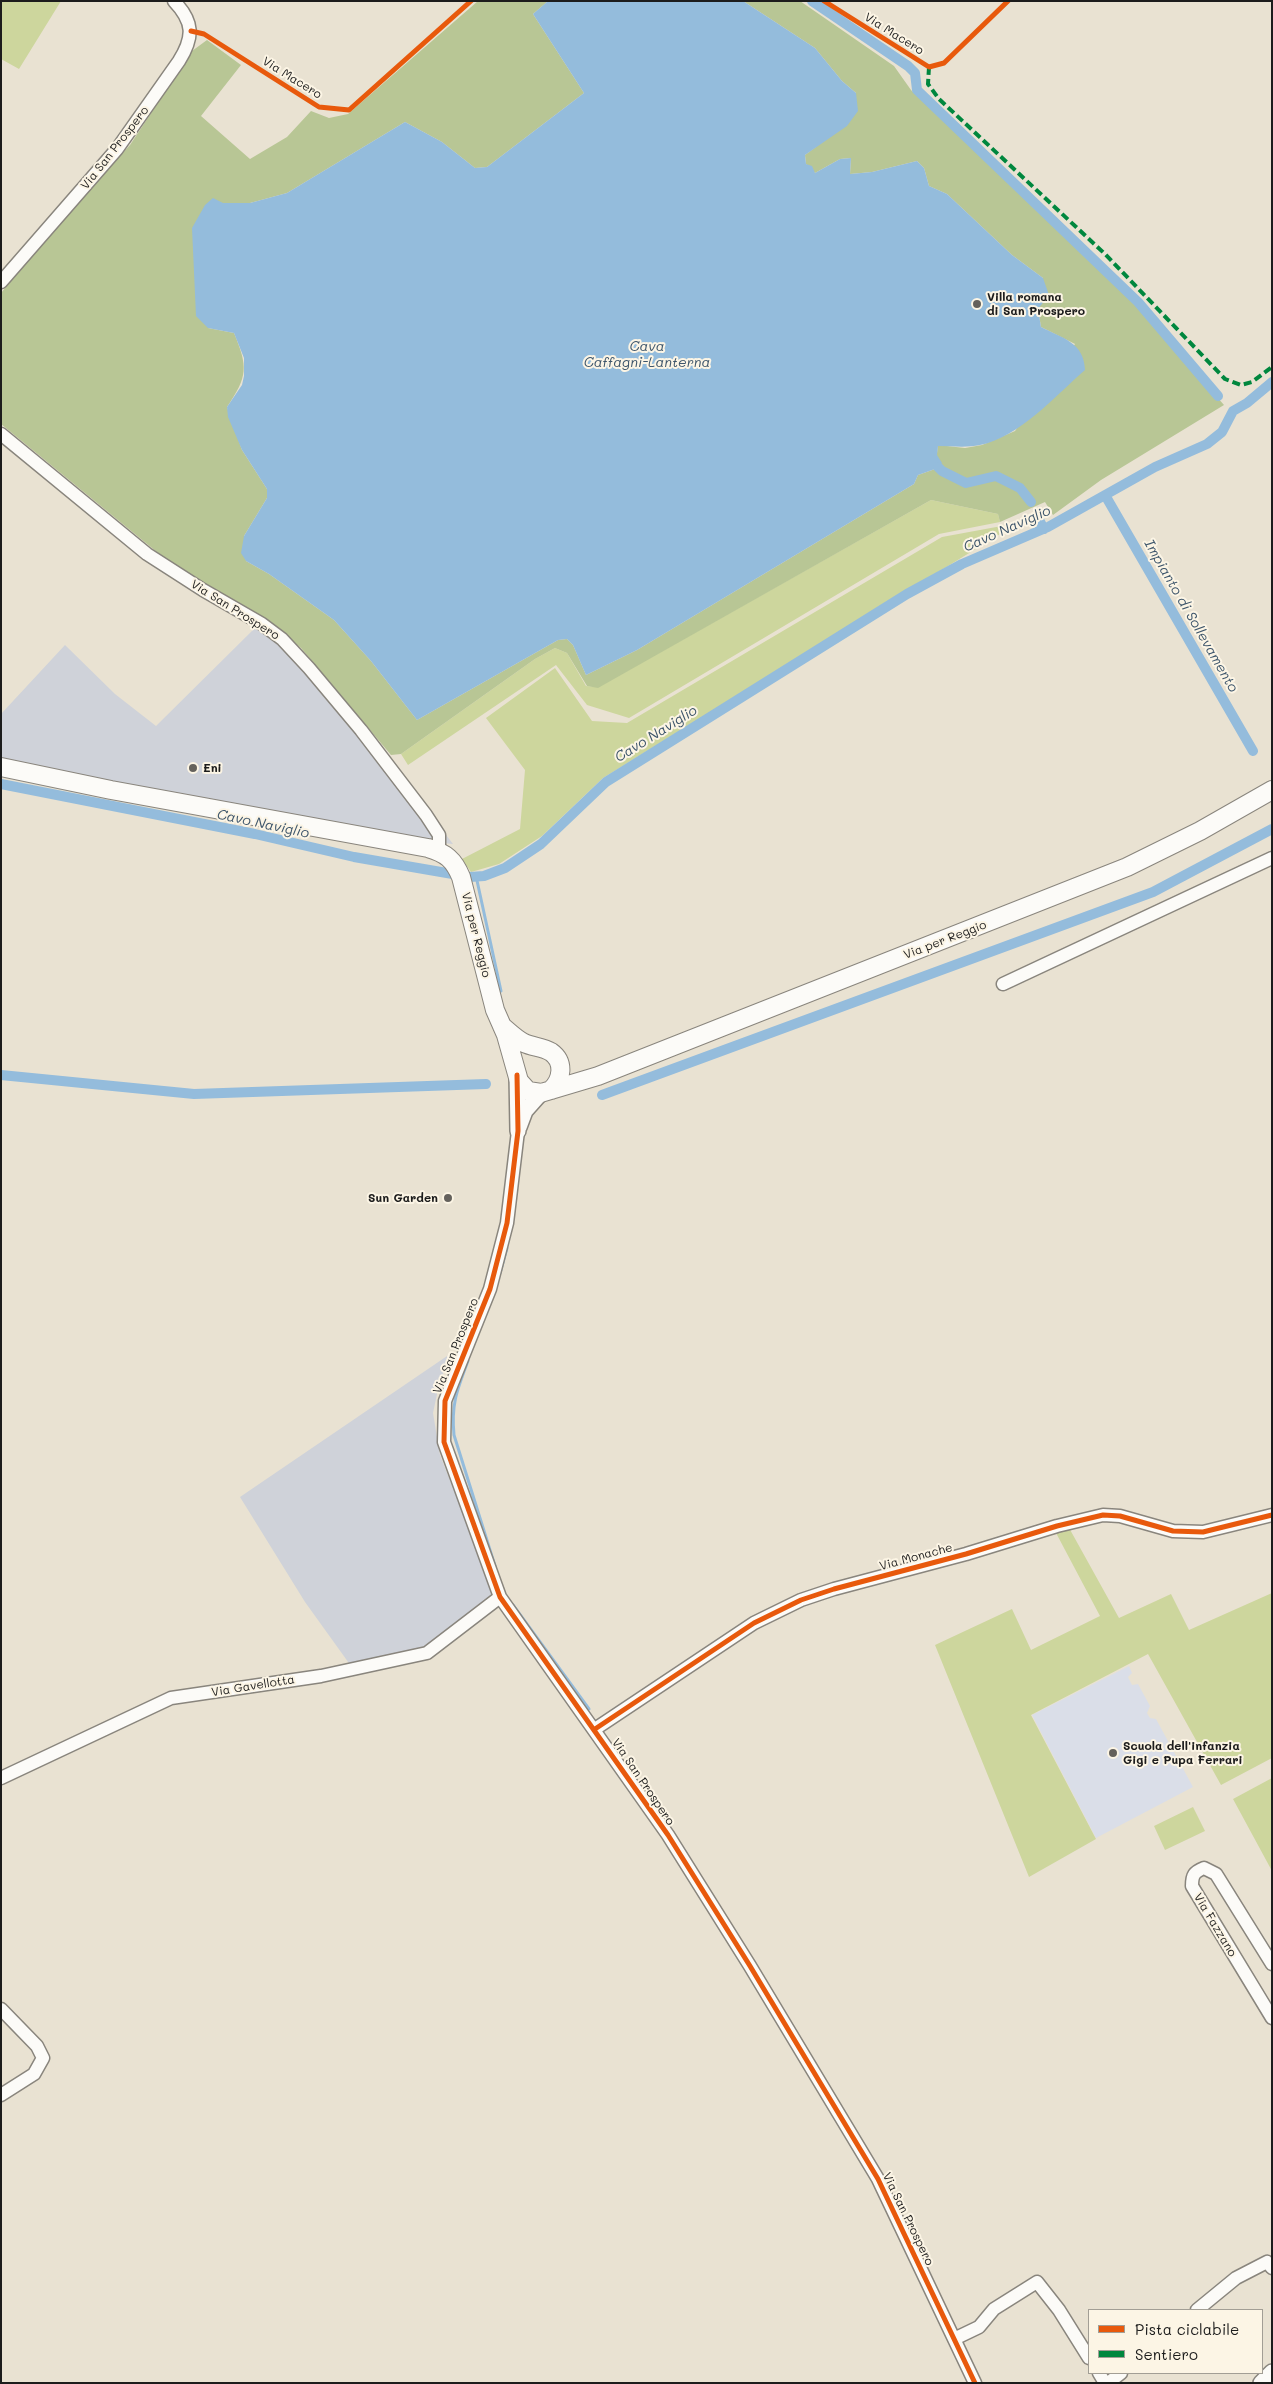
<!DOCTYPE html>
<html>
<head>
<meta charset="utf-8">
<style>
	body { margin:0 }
	#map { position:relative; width:1273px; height:2384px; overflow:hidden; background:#e9e2d2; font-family:Mali,sans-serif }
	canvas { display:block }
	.frame { position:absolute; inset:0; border:2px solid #1c1c1c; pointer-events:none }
	.legend { position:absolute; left:1088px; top:2309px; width:175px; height:65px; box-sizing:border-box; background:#fcf5e5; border:1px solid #a29e95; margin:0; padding:6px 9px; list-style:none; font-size:15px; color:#1c1c1c }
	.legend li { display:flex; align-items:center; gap:10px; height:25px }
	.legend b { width:25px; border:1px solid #a29e95 }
</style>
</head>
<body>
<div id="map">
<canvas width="1273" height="2384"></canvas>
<div class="frame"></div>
<ul class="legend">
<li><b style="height:6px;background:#e8590c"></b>Pista ciclabile</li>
<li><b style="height:6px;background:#00873e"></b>Sentiero</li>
</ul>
</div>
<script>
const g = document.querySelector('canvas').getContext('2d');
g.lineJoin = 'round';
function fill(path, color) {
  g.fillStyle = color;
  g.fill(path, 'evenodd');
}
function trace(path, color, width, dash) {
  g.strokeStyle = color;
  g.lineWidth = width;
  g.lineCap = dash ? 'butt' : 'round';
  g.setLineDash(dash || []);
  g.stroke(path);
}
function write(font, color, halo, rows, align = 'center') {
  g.font = font + ' Mali,sans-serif';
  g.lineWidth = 4;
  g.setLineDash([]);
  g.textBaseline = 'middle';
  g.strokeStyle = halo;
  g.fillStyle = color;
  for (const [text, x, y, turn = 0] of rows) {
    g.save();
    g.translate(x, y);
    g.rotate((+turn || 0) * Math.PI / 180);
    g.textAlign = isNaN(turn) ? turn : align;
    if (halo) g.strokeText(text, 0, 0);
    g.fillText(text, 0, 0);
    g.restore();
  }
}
fill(new Path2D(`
	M1129,1666L1132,1673L1128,1677L1132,1685L1138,1684L1150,1706L1147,1713L1150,1718L1156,1719L1193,1787L1096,1838L1032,1715Z`), '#dadee8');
fill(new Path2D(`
	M256,627L279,643L402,777L453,844L423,841L239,809L1,759V714L65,645L115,694L156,726Z
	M453,1352L440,1380L433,1413L440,1455L477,1549L504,1596L416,1656L351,1666L305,1602L240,1497Z`), '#cfd2d9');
fill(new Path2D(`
	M1,1H61L19,69L1,59Z
	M931,500L998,514L1000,522L939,534L629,718L587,705L556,665L408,765L401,754L535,659L555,648L567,653L586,686L598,687Z
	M1018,523L603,778L542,836L499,864L471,872L462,859L520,829L525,770L486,718L555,668L592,721L627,723L942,537Z
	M1068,1526L1119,1618L1171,1594L1189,1630L1272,1593V1758L1221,1785L1148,1654L1031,1715L1096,1839L1029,1877L935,1645L1012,1609L1031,1650L1100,1616L1055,1531Z
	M1272,1778V1871L1233,1799Z
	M1193,1807L1205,1831L1165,1850L1154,1826Z`), '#cdd69d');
fill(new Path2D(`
	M478,1H548L533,14L584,93L487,167L475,168L442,142L405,122L287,193L250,203H223L208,328L234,333C248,367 248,376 227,407L242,450L267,489V498L244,536L246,561L269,574L334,620L371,661L417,720L558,640L567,639L573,645L586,675L637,650L914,484L918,475L935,469L938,445L965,448L982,445L1015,431L1075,344L1041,327L1038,309L1043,278L1012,255L947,194L929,186L924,168L917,161L872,172L850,174L851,158L840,159L815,173L806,164L805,155L817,146L856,93L842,81L815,48L743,1H800L894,66L911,90L1126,294L1224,405L1101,480L1053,515L1045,502L1000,522L998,514L931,500L598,688L587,686L567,653L555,648L535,659L401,754L391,755L301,648L269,622L169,562L1,424V293L83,195L130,145L192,51L207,40L241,65L201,116L250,159L287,137L311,111L329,118L348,114Z`), '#b8c695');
fill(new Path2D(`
	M548,1H743L815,48L842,81L856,93L858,111L847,126L805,155L806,164L812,166L815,173L840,159L851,158L850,174L872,172L917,161L924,168L929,186L947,194L1012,255L1043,278L1049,295L1038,309L1041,327C1062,338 1084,342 1085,370C1055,396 1020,437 980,445C966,448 952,446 938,446L937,455L942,463L935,469L918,475L914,484L637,650L586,675L573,645L567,639L558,640L417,720L371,661L334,620L269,574L246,561L241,553L244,536L267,498V489L242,450L228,417L227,407L242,385L244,376V358L234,333L208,328L196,316L192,228L205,205L213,198L223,203H250L287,193L405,122L442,142L475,168L487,167L584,93L533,14Z`), '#94bcdc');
trace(new Path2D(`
	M476,876L501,991
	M500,1273L507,1248
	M468,1361C457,1390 451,1404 454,1435L495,1566
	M513,1605L589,1709`), '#94bcdc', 3);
trace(new Path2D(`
	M812,1L908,66L915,73L917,90L1138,302L1218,396
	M938,467L942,471L966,483L996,476L1020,488L1031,502
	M1105,495L1253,751
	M1037,516L1044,529
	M1,784L255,834L354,857L470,877L484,876L505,868L541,844L606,782L907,594L962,564L1048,527L1155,467L1207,444L1222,432L1233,411L1247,403L1272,382
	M1,1075L194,1094L486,1084
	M602,1095L1153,892L1272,829`), '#94bcdc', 10);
const minor = new Path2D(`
	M1,282L117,149L179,61C194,37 194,22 174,1
	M1,434L147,554L203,590L262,624L282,639L309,668L361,730L426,815L439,835V851
	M1003,984L1272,858
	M518,1131L507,1223L490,1289L445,1401L444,1442L500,1597L668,1835L750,1966L878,2179L975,2383
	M595,1729L754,1623L801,1600L834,1589L966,1554L1057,1526L1103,1515L1120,1516L1173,1531L1203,1532L1272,1515
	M1,1778L171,1698L321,1676L427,1653L500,1597
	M1272,1964L1216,1874L1204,1868C1194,1872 1192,1875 1192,1886L1272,2018
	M1,2009L37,2046L43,2058L34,2074L1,2095
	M1197,2310L1236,2278L1267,2262L1272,2268
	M954,2339L979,2327L994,2309L1037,2282L1059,2310L1089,2358
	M1099,2373L1105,2383
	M1108,2383L1121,2373`);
const tertiary = new Path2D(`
	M517,1075L518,1131
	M519,1127L525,1111L541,1093
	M1261,2383L1272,2372`);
const secondary = new Path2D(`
	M1,767L111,790L428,848C446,853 454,860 461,877L495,1010L506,1035L519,1081L528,1091L541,1093L598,1076L1127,867L1200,831L1272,790
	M502,1026C509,1032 516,1039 524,1043C533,1047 543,1047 551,1052C565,1062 562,1080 551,1090`);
trace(minor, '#89857d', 15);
trace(tertiary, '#89857d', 18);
trace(secondary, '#89857d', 20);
trace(minor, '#fcfbf8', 12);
trace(tertiary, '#fcfbf8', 15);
trace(secondary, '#fcfbf8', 18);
trace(new Path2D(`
	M929,67L928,84L939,99L1105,254L1225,379L1241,385L1252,382L1272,367`), '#00873e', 4, [8, 4]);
trace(new Path2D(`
	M824,1L929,67L944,63L1008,1
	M191,31L204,34L319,107L349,110L471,1
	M517,1075L518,1131L507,1223L490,1289L445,1401L444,1442L500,1597L668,1835L750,1966L878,2179L975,2383
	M595,1729L754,1623L801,1600L834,1589L966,1554L1057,1526L1103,1515L1120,1516L1173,1531L1203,1532L1272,1515`), '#e8590c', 5);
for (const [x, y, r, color] of [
	[977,304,5,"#64615c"],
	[193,768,5,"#64615c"],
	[448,1198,5,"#64615c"],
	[1113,1753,5,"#64615c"]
]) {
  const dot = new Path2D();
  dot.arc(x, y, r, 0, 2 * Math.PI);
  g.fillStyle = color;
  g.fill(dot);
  trace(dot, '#fcf5e5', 2);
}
write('12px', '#1c1c1c', '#fcf5e5', [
	["Via Macero",894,34,32],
	["Via Macero",292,78,32],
	["Via San Prospero",115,148,-52],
	["Via San Prospero",235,610,32],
	["Via per Reggio",476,935,76],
	["Via per Reggio",945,940,-21],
	["Via San Prospero",456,1346,-68],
	["Via Monache",916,1557,-15],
	["Via Gavellotta",253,1686,-9],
	["Via San Prospero",643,1782,56],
	["Via Fazzano",1215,1925,59],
	["Via San Prospero",908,2219,64]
]);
write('bold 12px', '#1c1c1c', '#fcf5e5', [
	["Villa romana",987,297],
	["di San Prospero",987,311],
	["Eni",203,768],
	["Sun Garden",438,1198,"right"],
	["Scuola dell'infanzia",1123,1746],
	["Gigi e Pupa Ferrari",1123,1760]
], 'left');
write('italic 14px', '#3d556b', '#fcf5e5', [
	["Cava",647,347],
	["Caffagni-Lanterna",647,363],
	["Cavo Naviglio",1007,529,-24],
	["Impianto di Sollevamento",1191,616,60],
	["Cavo Naviglio",656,734,-32],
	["Cavo Naviglio",263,824,12]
]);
</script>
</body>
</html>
